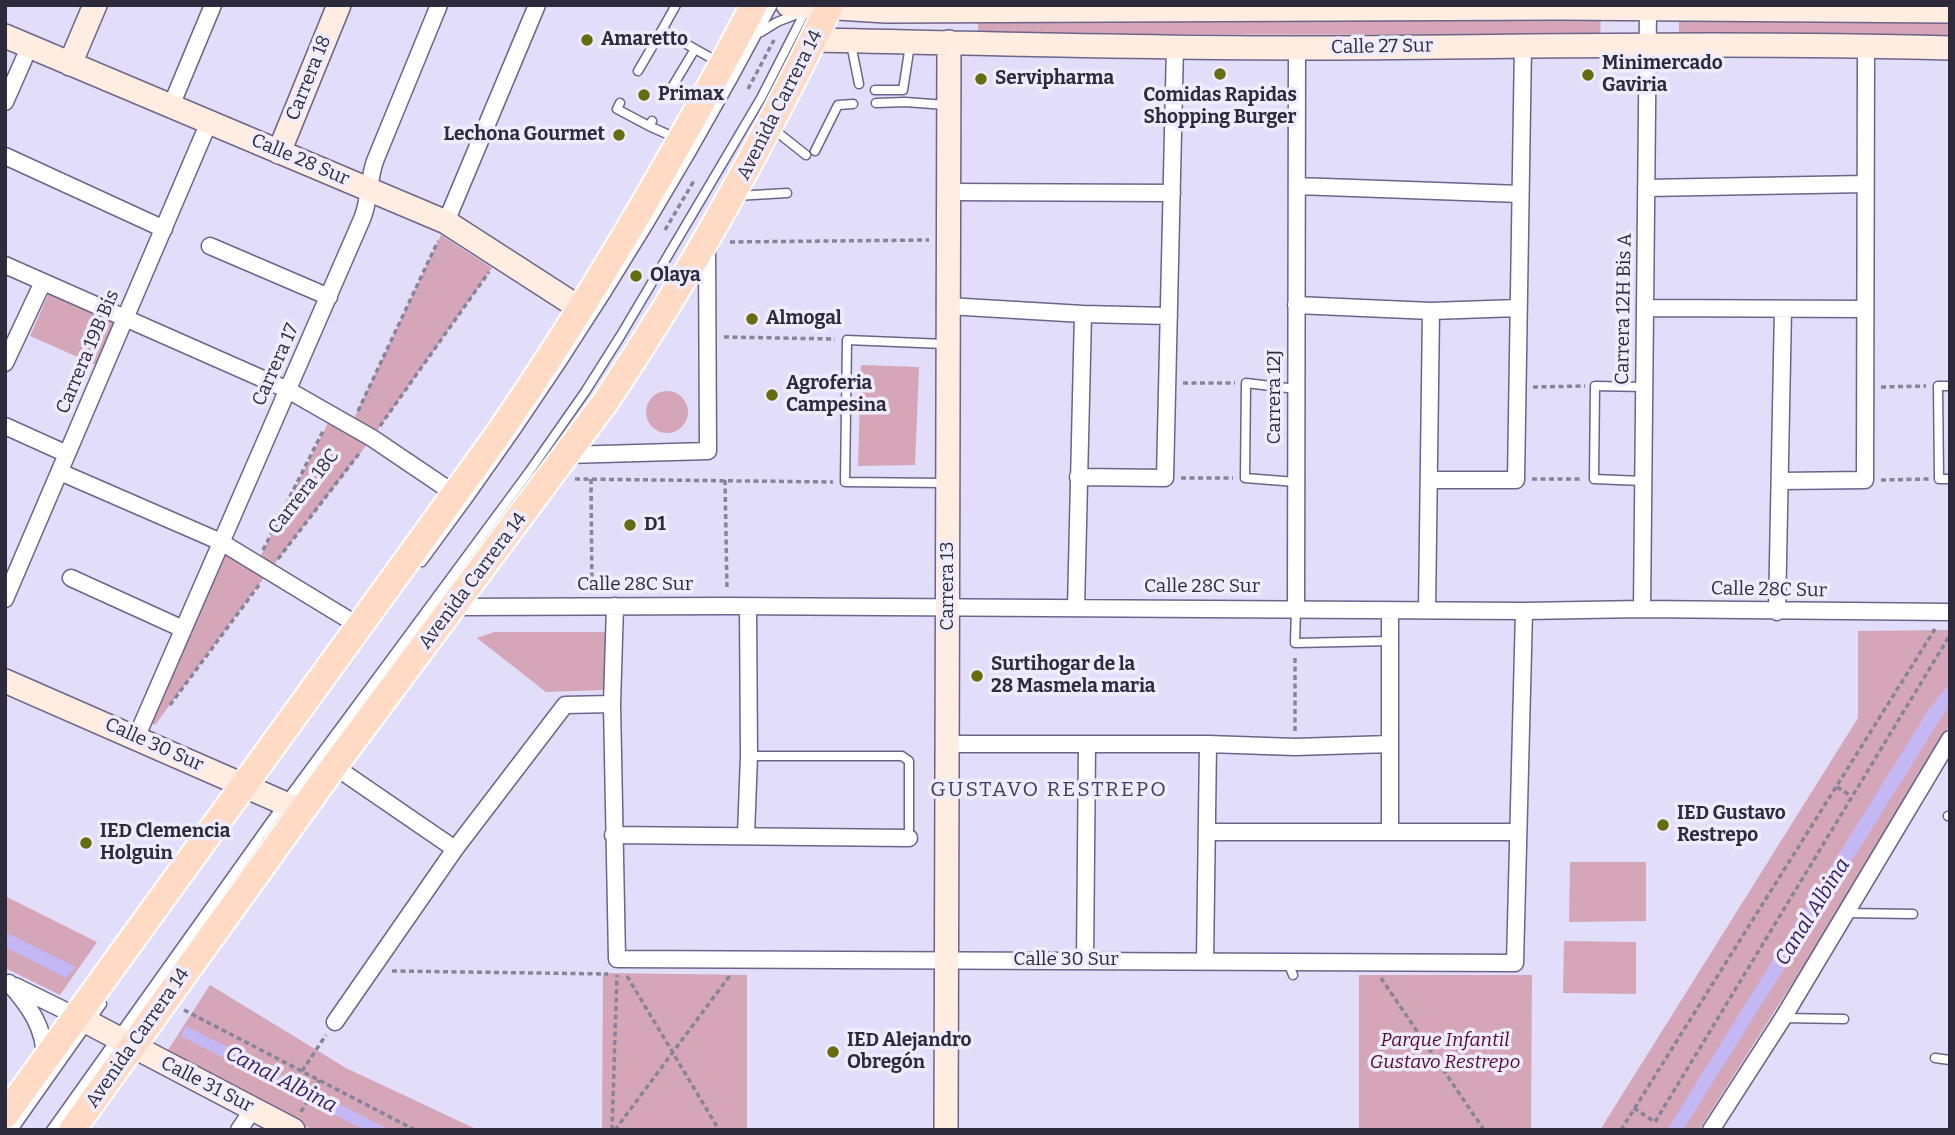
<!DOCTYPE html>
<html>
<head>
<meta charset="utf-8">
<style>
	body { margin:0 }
	#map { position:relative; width:1955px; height:1135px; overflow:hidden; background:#e2ddf8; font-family:Bitter,serif }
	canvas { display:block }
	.frame { position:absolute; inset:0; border:7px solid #2d2a3b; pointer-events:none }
</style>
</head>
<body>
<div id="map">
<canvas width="1955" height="1135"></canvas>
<div class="frame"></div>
</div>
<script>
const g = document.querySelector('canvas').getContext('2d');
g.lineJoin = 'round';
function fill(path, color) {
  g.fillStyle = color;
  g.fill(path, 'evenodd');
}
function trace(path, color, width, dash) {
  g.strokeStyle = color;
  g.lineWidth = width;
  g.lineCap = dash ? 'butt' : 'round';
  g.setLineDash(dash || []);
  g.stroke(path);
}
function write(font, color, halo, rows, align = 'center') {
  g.font = font + ' Bitter,serif';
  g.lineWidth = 7;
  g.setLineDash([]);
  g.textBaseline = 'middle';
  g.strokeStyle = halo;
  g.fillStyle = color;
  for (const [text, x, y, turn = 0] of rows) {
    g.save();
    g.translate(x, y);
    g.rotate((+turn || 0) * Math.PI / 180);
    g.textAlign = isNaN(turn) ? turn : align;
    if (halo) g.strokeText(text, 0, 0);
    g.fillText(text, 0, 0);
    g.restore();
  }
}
fill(new Path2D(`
	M978,17H1601L1600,35L978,34Z
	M1679,19H1950V37H1679Z
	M441,235L492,268L372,438L269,571L155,725L150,722L227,545L257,563L332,415L351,425Z
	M49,293L115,321L96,365L30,336Z
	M861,365L919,367L915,465L858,466Z
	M646 412a21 21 0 1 1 42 0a21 21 0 1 1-42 0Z
	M1950,630V724L1825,932L1699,1130H1600L1858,718V631Z
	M494,632H608L605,690L546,692L477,638Z
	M1570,862H1646V921L1569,922Z
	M5,896L97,942L60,995L5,968Z
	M1564,941L1636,942V994L1563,993Z
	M603,973L747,975V1130H602Z
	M1359,975H1532L1531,1130H1359Z
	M210,985L346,1068L478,1130H313L166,1053Z`), '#d4a6b8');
fill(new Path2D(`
	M1950,683V704L1683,1130H1667L1929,709Z
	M5,932L76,967L66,978L5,947Z
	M186,1026L390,1130H364L181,1036Z`), '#c3b7f4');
const lane = new Path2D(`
	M676,5L662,30L695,49
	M761,32L777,22L800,13
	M851,44L859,84
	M638,71L662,30
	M671,89L695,49L720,63
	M875,90H903L910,45
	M620,103L617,109L649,126
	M876,103L905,102L946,105
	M652,121L649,126L676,138
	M772,128L806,155
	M815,151L838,105L853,104
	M736,196L787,193
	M945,344L847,340L845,482L945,483
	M1950,386H1938L1939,479H1950
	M1643,481L1594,479L1595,386L1644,387
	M1296,482L1245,478L1246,383L1296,389
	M422,562C554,386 670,200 773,5
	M1296,609L1295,643L1390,641
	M749,756H902L909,761V838
	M1948,816H1950
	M1846,913L1913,914
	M1288,962L1293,975
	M1784,1018L1844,1019
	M1935,1058L1950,1060
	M13,1130L102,1004
	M51,1130L271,821L529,472L585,392L621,335L761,98L807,8`);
const street = new Path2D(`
	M5,102L24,59
	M171,106L213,5
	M5,156L164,229
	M1297,186L1520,194
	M1646,188L1865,184
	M949,192L1172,193
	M446,222L537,5
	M210,246L329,297
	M5,265L288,390L372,438L455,494
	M1296,305L1431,311L1518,308
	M948,306L1083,314L1169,316
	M1645,308L1865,309
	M5,363L43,282
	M5,426L67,454
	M567,455L708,451L707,245
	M60,472L221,542L359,626
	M1078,477L1165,478L1175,46
	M1430,480H1516L1523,45
	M1780,481L1865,480L1866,46
	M71,578L183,629
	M5,599L209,122
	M615,606L612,704L617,959L1515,963L1524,611
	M453,607L727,606L1524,611L1642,609L1950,612
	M1076,608L1083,314
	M1296,609L1297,48
	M1642,609L1648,10
	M1427,610L1431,311
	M1777,612L1783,309
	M136,738L362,219C370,200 368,181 375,161L439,5
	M947,744H1208L1295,747L1390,744
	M334,766L455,849
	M1207,832H1518
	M1390,832V610
	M613,835L909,838
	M746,835L749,756L748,607
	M1085,960L1087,744
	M1205,961L1208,744
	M9,983C29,1006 45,1027 45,1060
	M15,986L76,1016
	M335,1022L455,849L565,705L612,704
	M239,1130L253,1109
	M1711,1130L1783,1018L1950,739`);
const secondary = new Path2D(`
	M788,5L886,11L1558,8L1950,11
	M5,36L446,222L581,309
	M814,40C975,43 1137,48 1299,48C1516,47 1733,42 1950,48
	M70,64L95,5
	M279,152L339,5
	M5,681L302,811
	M76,1016L293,1130
	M946,1130L949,42`);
const primary = new Path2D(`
	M5,1115L497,436C592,298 676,154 754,5
	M72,1130L334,766L606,401C691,274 764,142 830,5`);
trace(lane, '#6c648b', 11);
trace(street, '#6c648b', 19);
trace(secondary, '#6c648b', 26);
trace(primary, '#fff', 30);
trace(new Path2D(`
	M748,89L774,40
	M665,230L695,179
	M730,242L929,240
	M724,337L835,339
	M1183,383H1235
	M1533,387L1585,386
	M1881,387L1926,386
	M358,411L438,241
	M380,426L489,272
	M1181,478H1233
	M575,479L833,482
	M591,479L592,590
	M1532,479H1583
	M725,480L727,590
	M1881,480L1929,479
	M263,550L324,429
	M278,559L361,451
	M170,705L259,585
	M1295,731V655
	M1837,787L1851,796
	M392,971L608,974
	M627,976L719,1130
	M1381,978L1484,1130
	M184,1010L415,1130
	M302,1071L326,1035
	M1634,1108L1655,1122L1950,635
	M301,1112L319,1080
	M612,1130L617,975
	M615,1130L731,974
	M1621,1130L1935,629`), '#878399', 3.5, [5, 3.5]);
trace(lane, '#fff', 8);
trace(street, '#fff', 16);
trace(secondary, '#ffede1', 23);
trace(primary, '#ffdac4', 26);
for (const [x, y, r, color] of [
	[587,40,7,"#666c10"],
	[1220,74,7,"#666c10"],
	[1588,75,7,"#666c10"],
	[981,79,7,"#666c10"],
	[644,95,7,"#666c10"],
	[619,135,7,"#666c10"],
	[636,276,7,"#666c10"],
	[752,319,7,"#666c10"],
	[772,395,7,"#666c10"],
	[630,525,7,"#666c10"],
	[977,676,7,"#666c10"],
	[1663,825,7,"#666c10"],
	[86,843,7,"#666c10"],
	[833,1052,7,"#666c10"]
]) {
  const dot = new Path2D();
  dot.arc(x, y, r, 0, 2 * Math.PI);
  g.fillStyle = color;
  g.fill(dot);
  trace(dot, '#efecfe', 2.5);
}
write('bold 19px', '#2d2a3b', '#efecfe', [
	["Amaretto",601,40],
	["Minimercado",1602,64],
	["Gaviria",1602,86],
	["Servipharma",995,79],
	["Primax",658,95],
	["Comidas Rapidas",1220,96,"center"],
	["Shopping Burger",1220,118,"center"],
	["Lechona Gourmet",605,135,"right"],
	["Olaya",650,276],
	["Almogal",766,319],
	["Agroferia",786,384],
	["Campesina",786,406],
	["D1",644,525],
	["Surtihogar de la",991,665],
	["28 Masmela maria",991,687],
	["IED Gustavo",1677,814],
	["Restrepo",1677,836],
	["IED Clemencia",100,832],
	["Holguin",100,854],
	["IED Alejandro",847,1041],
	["Obregón",847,1063]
], 'left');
write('19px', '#2d2a3b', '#efecfe', [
	["Calle 27 Sur",1382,47,-1],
	["Carrera 18",309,78,-68],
	["Avenida Carrera 14",780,105,-63],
	["Calle 28 Sur",300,160,23],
	["Carrera 12H Bis A",1624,309,-89],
	["Carrera 19B Bis",88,352,-67],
	["Carrera 17",276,365,-66],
	["Carrera 12J",1275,397,-90],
	["Carrera 18C",304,492,-52],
	["Avenida Carrera 14",473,581,-53],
	["Calle 28C Sur",635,585],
	["Carrera 13",948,586,-90],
	["Calle 28C Sur",1202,587],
	["Calle 28C Sur",1769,590,1],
	["Calle 30 Sur",154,745,24],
	["Calle 30 Sur",1066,960],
	["Avenida Carrera 14",138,1038,-55],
	["Calle 31 Sur",207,1085,27]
]);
write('italic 19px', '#560833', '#efecfe', [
	["Parque Infantil",1445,1041],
	["Gustavo Restrepo",1445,1063]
]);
g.letterSpacing = '2px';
write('21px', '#453d62', '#efecfe', [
	["GUSTAVO RESTREPO",1049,790]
]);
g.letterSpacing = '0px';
write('italic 21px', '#362065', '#efecfe', [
	["Canal Albina",1813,912,-58],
	["Canal Albina",281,1080,27]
]);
</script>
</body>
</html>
